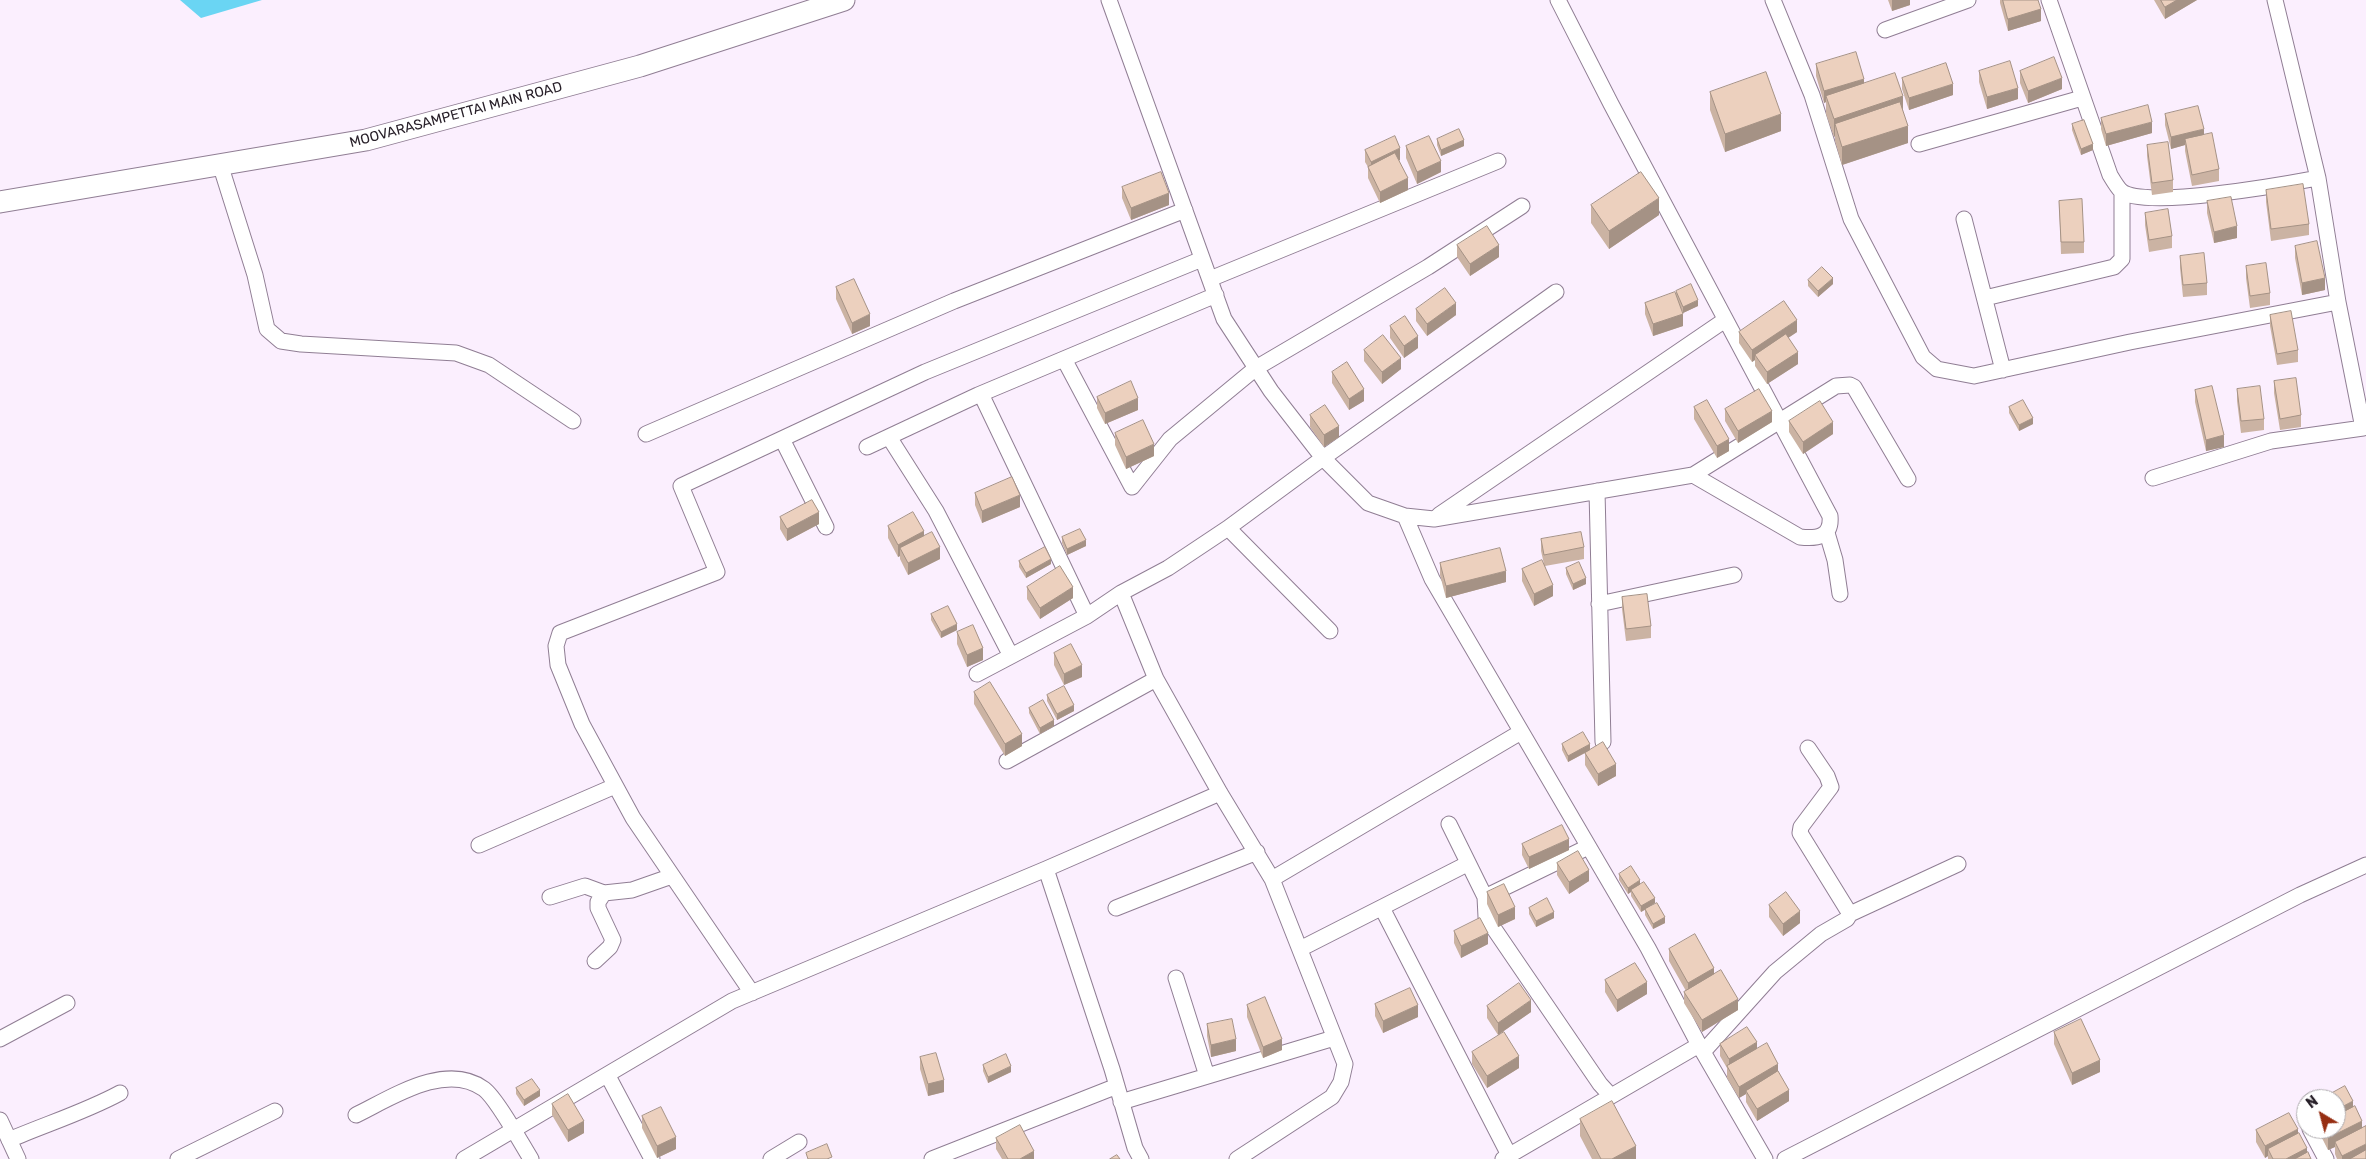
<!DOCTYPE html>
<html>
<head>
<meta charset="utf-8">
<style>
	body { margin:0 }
	#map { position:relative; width:2366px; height:1159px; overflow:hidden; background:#fbeffe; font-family:Rubik,sans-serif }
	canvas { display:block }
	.north { position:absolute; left:2296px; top:1089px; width:50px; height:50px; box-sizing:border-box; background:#fff; border:1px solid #a9a6a9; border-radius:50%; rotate:323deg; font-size:14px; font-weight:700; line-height:20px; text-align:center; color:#282029 }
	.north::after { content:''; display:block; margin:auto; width:18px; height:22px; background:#962e12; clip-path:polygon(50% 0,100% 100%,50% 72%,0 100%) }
</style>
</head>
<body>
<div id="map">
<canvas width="2366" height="1159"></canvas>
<div class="north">N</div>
</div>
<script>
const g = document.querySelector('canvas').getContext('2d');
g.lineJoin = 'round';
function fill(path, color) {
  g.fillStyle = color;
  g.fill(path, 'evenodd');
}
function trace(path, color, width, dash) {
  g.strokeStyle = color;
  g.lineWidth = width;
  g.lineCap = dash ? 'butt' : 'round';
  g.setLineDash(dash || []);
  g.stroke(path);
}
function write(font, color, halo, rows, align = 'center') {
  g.font = font + ' Rubik,sans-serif';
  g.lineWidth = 5;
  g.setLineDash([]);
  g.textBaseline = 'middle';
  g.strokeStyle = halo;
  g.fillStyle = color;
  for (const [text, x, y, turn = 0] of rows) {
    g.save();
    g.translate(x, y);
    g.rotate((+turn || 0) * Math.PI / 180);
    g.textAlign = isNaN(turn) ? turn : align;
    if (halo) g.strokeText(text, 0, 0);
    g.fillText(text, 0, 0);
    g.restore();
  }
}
fill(new Path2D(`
	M180,0H262L201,18Z`), '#6ad5f3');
const street = new Path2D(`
	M1109,0L1224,319L1271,391L1323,458L1368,503L1405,516L1434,519L1693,475L1800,537C1817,539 1832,537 1830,516L1611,104L1558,0
	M1773,0L1812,95L1851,219L1923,357L1937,369L1974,376L2130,342L2338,302L2318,178L2275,0
	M2049,0L2110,175C2113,180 2117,187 2121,191C2143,210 2286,184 2318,178
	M1885,30L1968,0
	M1919,144L2082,98
	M220,164L255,275L267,329L281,341L301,344L456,353L489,365L573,421
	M1964,219L2003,370
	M1210,279L1498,161
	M1985,298L2114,267L2122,259V192
	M1064,359L1132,487L1170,439L1256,368L1428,267L1522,206
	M981,394L1087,616
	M646,434L954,301L1185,210
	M889,437L936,511L1011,656
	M782,439L826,527
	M867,447L978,395L1216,295
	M1693,475L1836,386L1850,385L1854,387L1908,479
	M2153,478L2271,441L2363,428L2338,302
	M1597,491L1603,742
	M1439,515L1725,320
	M1405,516L1432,579L1648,948L1699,1045L1765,1159
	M1228,528L1330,631
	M1827,533L1835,560L1840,594
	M1121,593L1156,679L1220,793L1272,879L1345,1064L1341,1082L1332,1097L1237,1159
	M1599,604L1734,575
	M977,674L1087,616L1121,593L1168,568L1228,528L1323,458L1556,292
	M1007,761L1156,679
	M1449,824L1485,897
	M479,845L615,786
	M1588,847L1485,897L1486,917L1600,1084L1611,1096
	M1046,869L1112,1069L1135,1148L1141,1159
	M1272,879L1521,732
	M550,897L585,886L604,893L632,890L672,876
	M1116,908L1257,852
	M1382,908L1509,1155
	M1850,914L1958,864
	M1300,949L1467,864
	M595,961L610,947L613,940L598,908V902L604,893
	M1176,978L1207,1076
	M752,993L633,818L582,724L558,665L556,646L560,633L717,572L681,486L925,372L1202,259
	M0,1039L67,1003
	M1703,1052L1775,972L1821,934L1847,919L1850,914L1800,833L1801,827L1831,787L1827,776L1808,748
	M608,1076L652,1159
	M1121,1102L1334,1038
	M356,1115C391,1098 446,1061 484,1089C497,1099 521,1143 531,1159
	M0,1120L18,1159
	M2310,1129L2326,1159
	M9,1140C46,1124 85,1112 120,1093
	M178,1159L275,1111
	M464,1159L732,1001L1046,869L1220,793
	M771,1159L799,1142
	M932,1159L1117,1086
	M1503,1159L1699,1045
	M1785,1159L2300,895L2366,865`);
const secondary = new Path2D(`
	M0,202L366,140L640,66L844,0`);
trace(street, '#907e94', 17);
trace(secondary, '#907e94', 23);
trace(street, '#fff', 15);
trace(secondary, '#fff', 21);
fill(new Path2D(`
	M1888,0H1910V5L1892,11Z
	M2000,0H2038L2041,21L2008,31L2000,3Z
	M2154,0H2197L2165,19Z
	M1816,64L1864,84L1903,111L1908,143L1842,165L1835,141V136L1834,137L1826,114V102L1824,103L1816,76Z
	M1979,71L2018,99L1987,109L1979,82Z
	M2020,71L2062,89L2028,103L2020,83Z
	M1902,78L1953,95L1909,110L1902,89Z
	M1710,92L1781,131L1725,152L1710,110Z
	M2165,114L2204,135L2219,169V181L2192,186L2185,151V145L2171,149L2165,125Z
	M2101,118L2152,133L2106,146L2101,129Z
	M2072,124L2093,150L2081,155L2072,130Z
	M1437,139L1464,146L1441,156L1437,145Z
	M2147,145L2173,180V192L2152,195L2147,156Z
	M1406,146L1441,172L1417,184L1406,158Z
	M1365,150L1400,160H1399L1408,190L1380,203L1368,178V167L1365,162Z
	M1122,187L1169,205L1131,220L1122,198Z
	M2266,190L2309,224V235L2271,241L2266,202Z
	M2059,201L2084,242V253L2061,254Z
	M2207,201L2237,238L2214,243L2207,213Z
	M1591,205L1659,215L1609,249L1591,223Z
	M2145,213L2172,236V248L2149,252L2145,225Z
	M1457,245L1499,257L1470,276L1457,257Z
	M2295,246L2325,290L2302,295L2295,258Z
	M2180,256L2207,283V295L2183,297L2180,268Z
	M2246,266L2270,293V305L2250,308L2246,278Z
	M1808,280L1833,284L1818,297L1808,286Z
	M836,287L870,326L852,334L836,299Z
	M1676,291L1698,306L1683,313L1681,309L1683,326L1653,336L1645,314V303L1676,294Z
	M1416,309L1456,315L1427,336L1416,321Z
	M2270,315L2298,350V362L2277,365L2270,326Z
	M1390,326L1418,348L1404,358L1390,338Z
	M1739,332H1797L1788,338L1798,364L1767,384L1755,366V360L1752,362L1739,343Z
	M1364,350L1401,369L1382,384L1364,361Z
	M1332,372L1364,401L1349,410L1332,383Z
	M2274,381L2301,415V427L2280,430L2274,393Z
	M2237,389L2264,419V430L2241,433L2237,401Z
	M2195,390L2224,447L2206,451L2195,402Z
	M1097,397L1138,410L1105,424L1097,408Z
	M1694,407L1729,451L1717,458L1694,419Z
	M2009,407L2033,424L2019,431L2009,413Z
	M1725,409L1772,422L1738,443L1725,421Z
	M1310,415L1339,437L1324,447L1310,427Z
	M1789,421L1833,434L1803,454L1789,432Z
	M1115,433L1154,456L1126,469L1115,445Z
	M975,493L1020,507L982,523L975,505Z
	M780,517L819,524L787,541L780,529Z
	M888,526L924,536L940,559L908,575L900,559V556L898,557L888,538Z
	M1062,537L1086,546L1067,555L1062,543Z
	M1541,539L1584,547V559L1545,566L1553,596L1534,606L1522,581V569L1544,564L1541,551Z
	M1019,561L1051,564L1026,578L1019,567Z
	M1440,563L1506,582L1446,598L1440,575Z
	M1566,568L1586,584L1573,590L1566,574Z
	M1027,587L1073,598L1040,619L1027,599Z
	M1622,597L1651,626V638L1626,641L1622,609Z
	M931,614L957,630L941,638L931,620Z
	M957,632L983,660L967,667L957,644Z
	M1054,653L1082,677L1064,685L1054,665Z
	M974,692L1022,746L1005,756L974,704Z
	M1047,695L1074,711L1057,720L1047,701Z
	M1029,708L1054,726L1040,734L1029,713Z
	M1562,744L1590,750L1616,776L1598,786L1585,765V753L1589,751L1568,762L1562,750Z
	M1522,844L1569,850L1529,869L1522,855Z
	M1557,863L1589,881L1569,894L1557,875Z
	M1619,874L1640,885L1655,903L1648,907L1665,923L1653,929L1645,915V910L1641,912L1631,896V892L1628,894L1619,880Z
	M1487,892L1515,919L1498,927L1487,904Z
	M1769,905L1800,923L1783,936L1769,917Z
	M1529,908L1554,918L1536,927L1529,914Z
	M1454,931L1488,944L1461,958L1454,943Z
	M1669,949L1714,974L1738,1010L1702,1032L1684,1003V992L1686,991L1669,961Z
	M1605,980L1647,994L1617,1012L1605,992Z
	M1375,1004L1418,1017L1383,1033L1375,1016Z
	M1247,1005L1282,1050L1263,1058L1247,1017Z
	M1487,1006L1531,1012L1498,1035L1487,1018Z
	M1207,1024L1236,1051L1211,1057L1207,1036Z
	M2054,1032L2100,1072L2072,1085L2054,1044Z
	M1720,1044L1757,1049L1778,1071L1789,1101L1757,1121L1746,1102V1094L1739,1098L1727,1078V1068L1720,1056Z
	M1472,1052L1519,1068L1487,1088L1472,1064Z
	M920,1057L944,1092L928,1096L920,1069Z
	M983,1065L1011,1072L988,1083L983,1071Z
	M516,1088L540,1096L524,1106L516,1094Z
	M552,1104L584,1133L568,1142L552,1115Z
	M2353,1107L2362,1128L2366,1159H2337L2335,1154V1147L2328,1150L2321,1136V1130H2320L2319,1129H2336Z
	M642,1116L676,1149L657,1158L642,1128Z
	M1580,1119L1636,1159H1592L1580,1136Z
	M2256,1130L2298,1134L2307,1153L2311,1159H2268V1156L2265,1158L2256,1142Z
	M996,1138L1034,1159H1002L996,1149Z`), '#cbb3a3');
fill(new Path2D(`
	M1892,0H1910V5L1892,11Z
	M2177,0H2197L2165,19V7Z
	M2041,9V21L2008,31V19Z
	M2062,78V89L2028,103V91Z
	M1864,79V91L1826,96V102L1824,103V91Z
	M1953,84V95L1909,110V98Z
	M2018,88V99L1987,109V97Z
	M1903,96V114L1835,124V136L1834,137V119Z
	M1781,114V131L1725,152V134Z
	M2152,122V133L2106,146V134Z
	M1908,126V143L1842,165V147Z
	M2204,129V141L2185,139V145L2171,149V137Z
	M1464,140V146L1441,156V150Z
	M2093,144V150L2081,155V149Z
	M1400,148V160L1371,174V162Z
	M1441,161V172L1417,184V172Z
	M1408,178V190L1380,203V192Z
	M1169,193V205L1131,220V208Z
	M1659,198V215L1609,249V231Z
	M2237,226V238L2214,243V232Z
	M1499,245V257L1470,276V264Z
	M1833,278V284L1818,297V291Z
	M2325,278V290L2302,295V283Z
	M1698,300V306L1683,313V307Z
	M1456,303V315L1427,336V324Z
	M870,314V326L852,334V323Z
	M1683,314V326L1653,336V324Z
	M1797,320V332L1758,358L1755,355V360L1752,362V350Z
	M1418,336V348L1404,358V346Z
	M1798,352V364L1767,384V372Z
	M1401,358V369L1382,384V372Z
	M1364,389V401L1349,410V399Z
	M1138,398V410L1105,424V413Z
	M1772,411V422L1738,443V431Z
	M2033,418V424L2019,431V425Z
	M1833,422V434L1803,454V442Z
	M1339,426V437L1324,447V435Z
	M2224,435V447L2206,451V440Z
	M1729,439V451L1717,458V446Z
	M1154,444V456L1126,469V457Z
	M1020,495V507L982,523V511Z
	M819,512V524L787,541V529Z
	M924,531V543L900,548V556L898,557V545Z
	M1086,540V546L1067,555V549Z
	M940,547V559L908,575V563Z
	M1051,559V564L1026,578V573Z
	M1506,571V582L1446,598V586Z
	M1586,578V584L1573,590V584Z
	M1553,585V596L1534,606V594Z
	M1073,587V598L1040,619V608Z
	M957,624V630L941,638V632Z
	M983,648V660L967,667V655Z
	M1082,665V677L1064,685V674Z
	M1074,705V711L1057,720V714Z
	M1054,720V726L1040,734V728Z
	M1022,734V746L1005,756V744Z
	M1590,744V750L1568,762V756Z
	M1616,764V776L1598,786V774Z
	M1569,839V850L1529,869V857Z
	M1589,870V881L1569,894V882Z
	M1640,880V886L1631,890V892L1628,894V888Z
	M1655,898V903L1641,912V906Z
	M1515,907V919L1498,927V915Z
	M1800,911V923L1783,936V924Z
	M1554,912V918L1536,927V921Z
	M1665,917V923L1653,929V924Z
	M1488,933V944L1461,958V946Z
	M1714,968V980L1688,995V983Z
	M1647,982V994L1617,1012V1000Z
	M1738,999V1010L1702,1032V1020Z
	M1531,1000V1012L1498,1035V1023Z
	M1418,1005V1017L1383,1033V1021Z
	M1236,1039V1051L1211,1057V1045Z
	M1282,1039V1050L1263,1058V1047Z
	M1757,1042V1054L1729,1069V1059Z
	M1519,1056V1068L1487,1088V1076Z
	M2100,1060V1072L2072,1085V1073Z
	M1778,1064V1075L1746,1091V1094L1739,1098V1087Z
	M1011,1066V1072L988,1083V1077Z
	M944,1080V1092L928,1096V1084Z
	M540,1090V1096L524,1106V1100Z
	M1789,1090V1101L1757,1121V1109Z
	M2353,1101V1113L2336,1122V1110Z
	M584,1121V1133L568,1142V1130Z
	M2362,1121V1132L2335,1142V1147L2328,1150V1138Z
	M2298,1129V1141L2268,1149V1156L2265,1158V1146Z
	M676,1137V1149L657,1158V1146Z
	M2366,1144V1156L2360,1159H2342V1156Z
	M1636,1146V1159H1612Z
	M2307,1148V1159H2286Z
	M1034,1151V1159H1020Z`), '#a59285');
const building = new Path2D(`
	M2003,0H2038L2041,9L2008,19Z
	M2161,0H2177L2165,7Z
	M1856,52L1864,79L1824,91L1816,64Z
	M2054,57L2062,78L2028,91L2020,71Z
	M2010,61L2018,88L1987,97L1979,71Z
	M1946,63L1953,84L1909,98L1902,78Z
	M1766,72L1781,114L1725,134L1710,92Z
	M1895,73L1903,96L1834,119L1826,96Z
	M1900,102L1908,126L1842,147L1835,124Z
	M2148,105L2152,122L2106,134L2101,118Z
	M2198,106L2204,129L2171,137L2165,114Z
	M2084,120L2093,144L2081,149L2072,124Z
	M1459,129L1464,140L1441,150L1437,139Z
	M2212,133L2219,169L2192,175L2185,139Z
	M1395,136L1400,148L1371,162L1365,150Z
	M1429,136L1441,161L1417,172L1406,146Z
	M2168,142L2173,180L2152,183L2147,145Z
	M1395,153L1408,178L1380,192L1368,167Z
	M1161,172L1169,193L1131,208L1122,187Z
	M1641,172L1659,198L1609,231L1591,205Z
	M2303,184L2309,224L2271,229L2266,190Z
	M2231,197L2237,226L2214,232L2207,201Z
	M2082,199L2084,242H2061L2059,201Z
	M2168,209L2172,236L2149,240L2145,213Z
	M1487,226L1499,245L1470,264L1457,245Z
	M2317,241L2325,278L2302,283L2295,246Z
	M2204,253L2207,283L2183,285L2180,256Z
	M2266,263L2270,293L2250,296L2246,266Z
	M1822,267L1833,278L1818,291L1808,280Z
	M854,279L870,314L852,323L836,287Z
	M1691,284L1698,300L1683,307L1676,291Z
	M1445,288L1456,303L1427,324L1416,309Z
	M1675,292L1683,314L1653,324L1645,303Z
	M1784,301L1797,320L1752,350L1739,332Z
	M2291,311L2298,350L2277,354L2270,315Z
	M1405,316L1418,336L1404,346L1390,326Z
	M1786,334L1798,352L1767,372L1755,355Z
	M1383,335L1401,358L1382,372L1364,350Z
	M1347,362L1364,389L1349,399L1332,372Z
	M2296,378L2301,415L2280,419L2274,381Z
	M1131,381L1138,398L1105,413L1097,397Z
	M2212,386L2224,435L2206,440L2195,390Z
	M2260,386L2264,419L2241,421L2237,389Z
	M1759,389L1772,411L1738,431L1725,409Z
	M1707,400L1729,439L1717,446L1694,407Z
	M2023,400L2033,418L2019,425L2009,407Z
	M1820,401L1833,422L1803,442L1789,421Z
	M1325,405L1339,426L1324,435L1310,415Z
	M1143,420L1154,444L1126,457L1115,433Z
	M1012,477L1020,495L982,511L975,493Z
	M812,500L819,512L787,529L780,517Z
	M913,512L924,531L898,545L888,526Z
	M1080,529L1086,540L1067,549L1062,537Z
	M932,532L940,547L908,563L900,548Z
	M1581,532L1584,547L1544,555L1541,539Z
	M1045,547L1051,559L1026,573L1019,561Z
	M1500,548L1506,571L1446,586L1440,563Z
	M1542,560L1553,585L1534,594L1522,569Z
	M1579,562L1586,578L1573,584L1566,568Z
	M1060,566L1073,587L1040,608L1027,587Z
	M1647,594L1651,626L1626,629L1622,597Z
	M948,606L957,624L941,632L931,614Z
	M973,625L983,648L967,655L957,632Z
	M1071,644L1082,665L1064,674L1054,653Z
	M990,682L1022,734L1005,744L974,692Z
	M1064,686L1074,705L1057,714L1047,695Z
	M1043,700L1054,720L1040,728L1029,708Z
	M1583,732L1590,744L1568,756L1562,744Z
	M1603,742L1616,764L1598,774L1585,753Z
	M1562,825L1569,839L1529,857L1522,844Z
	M1578,851L1589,870L1569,882L1557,863Z
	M1631,866L1640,880L1628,888L1619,874Z
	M1644,882L1655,898L1641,906L1631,890Z
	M1504,884L1515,907L1498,915L1487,892Z
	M1786,892L1800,911L1783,924L1769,905Z
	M1547,898L1554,912L1536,921L1529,908Z
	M1657,903L1665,917L1653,924L1645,909Z
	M1480,918L1488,933L1461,946L1454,931Z
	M1695,934L1714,968L1688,983L1669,949Z
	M1635,963L1647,982L1617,1000L1605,980Z
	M1721,970L1738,999L1702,1020L1684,992Z
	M1519,983L1531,1000L1498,1023L1487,1006Z
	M1410,988L1418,1005L1383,1021L1375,1004Z
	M1265,997L1282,1039L1263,1047L1247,1005Z
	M1232,1019L1236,1039L1211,1045L1207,1024Z
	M2081,1019L2100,1060L2072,1073L2054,1032Z
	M1747,1027L1757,1042L1729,1059L1720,1044Z
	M1504,1032L1519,1056L1487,1076L1472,1052Z
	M1767,1043L1778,1064L1739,1087L1727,1066Z
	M936,1053L944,1080L928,1084L920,1057Z
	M1006,1054L1011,1066L988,1077L983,1065Z
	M1778,1071L1789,1090L1757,1109L1746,1091Z
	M532,1079L540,1090L524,1100L516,1088Z
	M2345,1086L2353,1101L2336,1110V1099H2321Z
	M568,1094L584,1121L568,1130L552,1104Z
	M1612,1101L1636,1146L1612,1159H1601L1580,1119Z
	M2355,1106L2362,1121L2328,1138L2323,1129H2336V1116Z
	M661,1107L676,1137L657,1146L642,1116Z
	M2289,1113L2298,1129L2265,1146L2256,1130Z
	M1020,1125L1034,1151L1020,1159H1008L996,1138Z
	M2366,1126V1144L2342,1156L2335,1142Z
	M2299,1133L2307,1148L2286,1159H2273L2268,1149Z
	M827,1144L832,1157L827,1159H808L806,1153Z
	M2366,1150V1159H2350Z
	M2308,1152L2311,1159H2295Z
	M1117,1155L1120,1159H1110Z`);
fill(building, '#ecd0be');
trace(building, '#a59285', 1);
write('14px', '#282029', '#fff', [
	["MOOVARASAMPETTAI MAIN ROAD",456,115,-15]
]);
</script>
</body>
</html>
